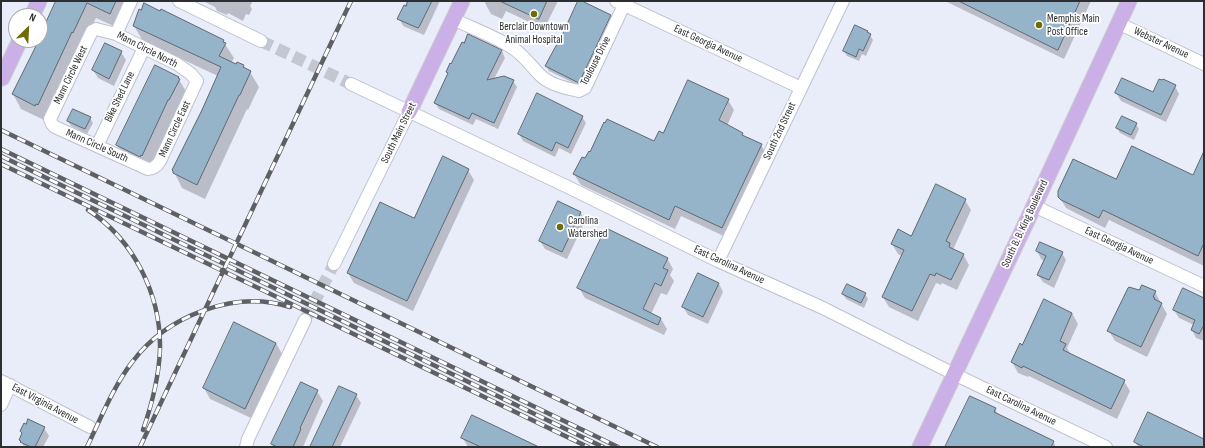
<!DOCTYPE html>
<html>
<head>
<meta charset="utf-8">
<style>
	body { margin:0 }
	#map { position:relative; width:1205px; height:448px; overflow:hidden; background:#e9edfa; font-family:"Sofia Sans Condensed",sans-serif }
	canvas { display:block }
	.frame { position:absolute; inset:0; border:2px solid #2c2e32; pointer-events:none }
	.north { position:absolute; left:8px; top:8px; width:40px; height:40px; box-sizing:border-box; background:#fff; border:1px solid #ababad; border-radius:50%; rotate:24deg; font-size:11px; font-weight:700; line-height:16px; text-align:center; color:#2c2e32 }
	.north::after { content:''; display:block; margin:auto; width:14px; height:18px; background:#716b05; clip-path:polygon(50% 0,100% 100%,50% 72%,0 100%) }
</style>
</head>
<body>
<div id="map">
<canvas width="1205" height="448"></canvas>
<div class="frame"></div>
<div class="north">N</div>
</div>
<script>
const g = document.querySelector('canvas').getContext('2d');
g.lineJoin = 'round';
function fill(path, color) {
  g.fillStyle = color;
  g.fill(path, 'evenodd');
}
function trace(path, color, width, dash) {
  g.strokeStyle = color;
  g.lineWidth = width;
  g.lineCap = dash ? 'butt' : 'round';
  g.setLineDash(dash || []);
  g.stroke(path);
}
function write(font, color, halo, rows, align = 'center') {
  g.font = font + ' "Sofia Sans Condensed",sans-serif';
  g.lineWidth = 3.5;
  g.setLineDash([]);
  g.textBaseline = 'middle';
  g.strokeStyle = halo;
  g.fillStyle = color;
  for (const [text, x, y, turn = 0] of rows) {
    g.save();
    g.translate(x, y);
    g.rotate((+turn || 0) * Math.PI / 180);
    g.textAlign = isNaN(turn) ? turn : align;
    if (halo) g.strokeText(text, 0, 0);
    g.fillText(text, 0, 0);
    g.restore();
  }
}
fill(new Path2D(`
	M57,1H125L118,28L96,18L44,120L21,109L13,94L39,40H40V37Z
	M203,1H253L250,6L252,9L249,15L246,14L243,21L228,13L227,15L217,11L215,7Z
	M407,1H440L424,35L403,26L399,18Z
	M486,1H558L544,29L506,11L502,19L491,14L485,3Z
	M579,1L610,16L613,21L582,87L549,71L546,66L564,34Z
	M945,1H1091L1064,59Z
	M134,26L223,41L234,58L231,63L243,66L246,70L250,72L259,87L248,110L247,109L205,199L182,188L173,170L218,76L143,41Z
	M867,31L873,40L866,56L862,54L859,61L847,56L844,51Z
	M468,35L502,51L505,58L494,79L513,81L517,87L498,129L476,119L473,125L439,109L435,103L449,75L447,72Z
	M121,52L126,60L114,86L98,78L93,70Z
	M178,78L187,93L151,170L126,160L117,145Z
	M1175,86L1179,94L1166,122L1121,101L1116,93H1154Z
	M728,100L734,110L727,126L742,133L744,137L761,145L767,155L728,238L681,216L675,229L581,185L574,174L591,153L654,142L664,135ZM725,105H727L717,125L716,124Z
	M582,117L586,123L571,154L559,148L555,157L523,141L519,134Z
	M90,118L93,123L87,134L71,126L68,121Z
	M1136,124L1139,129L1134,140L1120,133L1117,128Z
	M1204,153V266L1109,220L1105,228L1066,208L1060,198L1117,181L1193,176Z
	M468,170L474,180L413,311L354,283L348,273L414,220Z
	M965,200L971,210L953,250L963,254L969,265L957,290L942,283L941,285L936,283L918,321L889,307L883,297L902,256L898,254L892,244L912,237Z
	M558,203L581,213L585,221L567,259L545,249L540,241Z
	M1037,251L1062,253L1066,260L1054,288L1043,282L1038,275L1044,261L1041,259Z
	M667,258L673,269L670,275L674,281L667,295L661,293L651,314L661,319L667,329L664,335L585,298L579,288Z
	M719,284L723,292L708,324L688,315L683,307Z
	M1139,292H1155L1167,314L1147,357L1115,341L1109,331Z
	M843,294H865L868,299L864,308L846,299Z
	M1204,299V341L1196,338L1192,330L1194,325L1179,318L1174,310Z
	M1072,313L1078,324L1067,348L1071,355L1124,381L1130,391L1117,419L1029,376L1028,377L1018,373L1012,362L1022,347Z
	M276,343L282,354L251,418L210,399L204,388Z
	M317,391L323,401L303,447H274L272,444Z
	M356,395L361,403L340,447H313Z
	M995,409L999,416L1053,441L1056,447H946Z
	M44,428L49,436L43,447H24L20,439Z
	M462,437L536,447H468Z
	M1204,440V447H1138L1135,442Z`), '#0003');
const building = new Path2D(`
	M56,1H116L110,14L87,3L73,33L72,32L38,105L36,104L35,106L12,94L39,40H40V37L46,22Z
	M408,1H432L419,27L418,28L397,19L404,5L406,6Z
	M500,1H547L539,19Z
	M578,1H582L611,15L579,83L545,66L563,33Z
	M959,1H1080L1058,50Z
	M144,3L160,11L161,9L224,40L223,42L226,43L219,56L236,64L237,62L244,65L243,67L251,71L240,95H239L197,185L173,173V171L172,170L202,110L221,67L133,26L139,9L141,10Z
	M855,25L868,31L867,32L871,34L863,51L859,49L856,57L843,51Z
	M468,34L502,50L487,80L504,76L514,80L494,123L472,113L469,119L434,103L448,73L446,72L450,63L451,64L462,42L464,43Z
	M105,43L122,51L109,79L92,70Z
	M155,65L179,77L178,78L180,79L169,100H168L142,156L141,155L140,157L116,145Z
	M1122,78L1153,92L1159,79L1162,80L1163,79L1176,85L1161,115L1115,93Z
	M688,80L729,99L719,120L743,133L742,135L762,144L722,228L675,206L669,220L573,174L582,157L585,158L589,151L590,152L604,122L605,123L607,119L654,141L659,131L663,133Z
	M537,93L583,116L568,148L556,142L552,151L518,134Z
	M73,109L91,117L85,129L67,121Z
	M1122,116L1137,123L1131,135L1116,128Z
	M1132,146L1193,175L1204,151V243L1198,256L1103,210L1099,218L1061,200L1058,197V191L1073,159L1116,179Z
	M443,156L469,169L407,301L347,273L380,202L414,218Z
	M936,184L966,199L946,241L950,243L949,247L964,254L951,280L936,273L935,276L930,274L912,311L882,297L904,250L891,244L898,229L911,236Z
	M558,201L581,212L562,252L539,241Z
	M606,228L668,258L663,268L668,270L661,286L655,283L643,309L661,318L658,325L577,288Z
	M1040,242L1063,252L1049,280L1037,275L1046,256L1036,251Z
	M698,273L719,283L703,317L682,307Z
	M847,284L866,293L861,303L842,294Z
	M1142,285L1156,291L1153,297L1155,298L1154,299L1162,303L1141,347L1107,331L1128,288L1129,287L1139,290Z
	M1183,288L1204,298V325L1199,334L1191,330L1195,320L1173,310Z
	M1044,299L1072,313L1060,341L1066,344L1063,350L1125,380L1111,409L1023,366L1022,368L1011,362L1020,343L1022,345Z
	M234,322L276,343L245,409L203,388Z
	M301,382L318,390L300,428L301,429L293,447H277L271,444Z
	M339,386L357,394L332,447H310Z
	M970,396L996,408L994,412L1054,441L1051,447H945Z
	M1148,412L1204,439V447H1144L1134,442Z
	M472,415L539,447H481L461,438Z
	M28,419L45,427L35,447H31L20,442L21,441L19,440L22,433L20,431L24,423L26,424Z`);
fill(building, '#96b4c9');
trace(building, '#5e6870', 1);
trace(new Path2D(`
	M261,41L351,84
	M305,320L334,264`), '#c3c7d2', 12, [12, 6]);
const minor = new Path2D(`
	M179,1L261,41
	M616,1L801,88
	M453,19C472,28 494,36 511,47C523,54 530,65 540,75C550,85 565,88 579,91L585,88L624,5
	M1118,23L1204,64
	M96,29L116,34L177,64L191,74L197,81L160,161C157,166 154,169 148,169L55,127L52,124L50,119L92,31Z
	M116,34L131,1
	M351,84L570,188L718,261L823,308L954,374L1106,447
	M97,146L144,48
	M1034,206L1204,286
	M718,261L843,1
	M334,264L409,112
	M1,381L90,427
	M1,405L10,385
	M246,447L248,439L305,320`);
const major = new Path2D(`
	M32,16L39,1
	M2,78L20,40
	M409,112L462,1
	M920,447L1034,206L1129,1`);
trace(minor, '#bec1ce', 14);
trace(major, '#cccdce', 17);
trace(minor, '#fff', 12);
trace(major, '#cbb0e8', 15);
const rail = new Path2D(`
	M1,130L657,447
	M1,149L618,447
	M1,156L603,447
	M1,164L588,447
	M88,210C134,240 161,295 160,349C159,377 152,404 143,430
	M87,447C100,420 114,385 133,361C167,316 235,289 290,307
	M140,447L351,1`);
trace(rail, '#5e6066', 4.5);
trace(rail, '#fff', 3, [9]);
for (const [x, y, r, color] of [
	[534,14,4,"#716b05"],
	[1039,25,4,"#716b05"],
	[560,227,4,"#716b05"]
]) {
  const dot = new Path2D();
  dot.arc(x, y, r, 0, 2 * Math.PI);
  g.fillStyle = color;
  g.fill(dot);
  trace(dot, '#fff', 1.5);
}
write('11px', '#2c2e32', '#fff', [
	["Memphis Main",1047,19],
	["Post Office",1047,32],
	["Berclair Downtown",534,27,"center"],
	["Animal Hospital",534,40,"center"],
	["Carolina",568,221],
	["Watershed",568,234]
], 'left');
write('11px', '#2c2e32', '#fff', [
	["Webster Avenue",1161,43,25],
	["East Georgia Avenue",708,44,25],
	["Mann Circle North",147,50,27],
	["Toulouse Drive",596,61,-63],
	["Mann Circle West",71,75,-64],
	["Bike Shed Lane",120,97,-64],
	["Mann Circle East",175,129,-65],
	["South 2nd Street",780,131,-65],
	["South Main Street",399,133,-64],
	["Mann Circle South",97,146,24],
	["South B. B. King Boulevard",1025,224,-65],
	["East Georgia Avenue",1119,246,25],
	["East Carolina Avenue",729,265,25],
	["East Virginia Avenue",45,404,28],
	["East Carolina Avenue",1021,406,26]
]);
</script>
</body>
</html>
